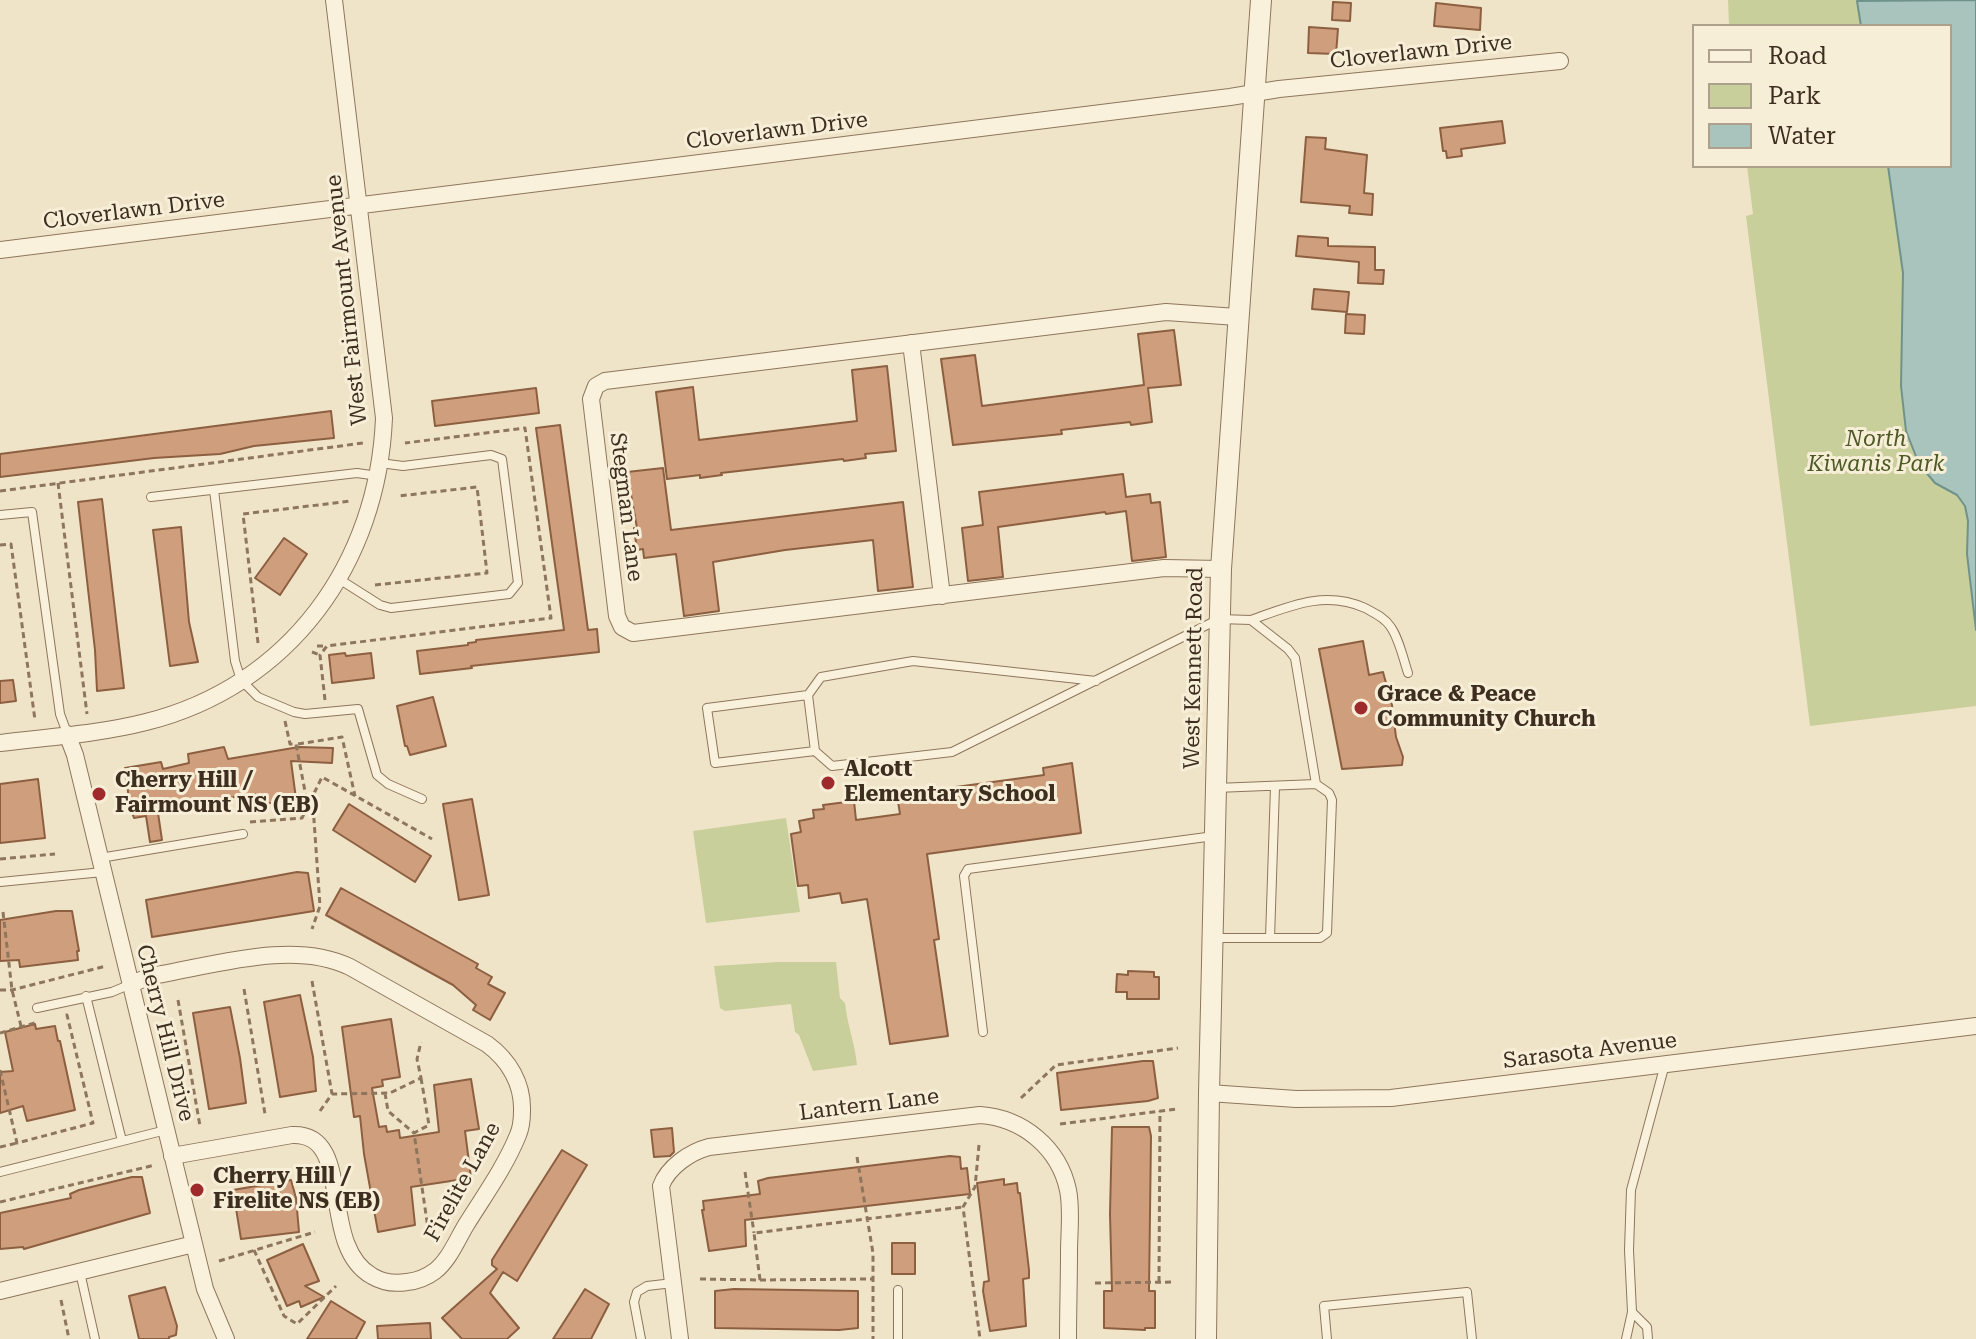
<!DOCTYPE html>
<html>
<head>
<meta charset="utf-8">
<style>
	body { margin:0 }
	#map { position:relative; width:1976px; height:1339px; overflow:hidden; background:#f0e4c8; font-family:"Roboto Serif",serif }
	canvas { display:block }
	.legend { position:absolute; left:1692px; top:24px; width:260px; height:144px; box-sizing:border-box; background:#f7eed8; border:2px solid #ada18e; margin:0; padding:10px 14px; list-style:none; font-size:24px; color:#3d2e20 }
	.legend li { display:flex; align-items:center; gap:16px; height:40px }
	.legend b { width:40px; border:2px solid #ada18e }
</style>
</head>
<body>
<div id="map">
<canvas width="1976" height="1339"></canvas>
<ul class="legend">
<li><b style="height:10px;background:#faf1dc"></b>Road</li>
<li><b style="height:22px;background:#c9cf9b"></b>Park</li>
<li><b style="height:22px;background:#a9c4bc"></b>Water</li>
</ul>
</div>
<script>
const g = document.querySelector('canvas').getContext('2d');
g.lineJoin = 'round';
function fill(path, color) {
  g.fillStyle = color;
  g.fill(path, 'evenodd');
}
function trace(path, color, width, dash) {
  g.strokeStyle = color;
  g.lineWidth = width;
  g.lineCap = dash ? 'butt' : 'round';
  g.setLineDash(dash || []);
  g.stroke(path);
}
function write(font, color, halo, rows, align = 'center') {
  g.font = font + ' "Roboto Serif",serif';
  g.lineWidth = 6;
  g.setLineDash([]);
  g.textBaseline = 'middle';
  g.strokeStyle = halo;
  g.fillStyle = color;
  for (const [text, x, y, turn = 0] of rows) {
    g.save();
    g.translate(x, y);
    g.rotate((+turn || 0) * Math.PI / 180);
    g.textAlign = isNaN(turn) ? turn : align;
    if (halo) g.strokeText(text, 0, 0);
    g.fillText(text, 0, 0);
    g.restore();
  }
}
fill(new Path2D(`
	M1728,0H1904L1907,26H1729Z
	M1747,166H1925L1976,392V706L1810,726L1746,216L1753,214Z
	M786,818L800,912L706,923L693,831Z
	M778,962H836L840,998L845,1003C847,1024 855,1043 857,1065L813,1071L799,1035L795,1032L791,1004L725,1011L720,1008L714,966Z`), '#c9cf9b');
const water = new Path2D(`
	M1976,0V630L1967,554L1968,521L1965,506L1957,495L1935,483L1919,464L1906,431L1901,386L1903,273L1888,166H1950V26H1861L1857,1Z`);
fill(water, '#a9c4bc');
trace(water, '#6f938a', 2);
const building = new Path2D(`
	M1333,2L1351,3L1350,21L1332,20Z
	M1436,3L1481,8L1480,30L1434,26Z
	M1309,27L1338,29L1336,54L1308,53Z
	M1502,121L1505,143L1461,149L1462,156L1447,158L1446,151H1443L1440,128Z
	M1306,137L1326,138L1325,149L1367,155L1364,193L1373,194L1372,215L1349,213L1350,206L1301,202Z
	M1298,236L1328,238V246L1375,247V270H1384L1383,284L1358,283L1359,262L1296,256Z
	M1314,289L1349,292L1347,312L1312,309Z
	M1346,314L1365,315L1364,334L1345,333Z
	M1174,330L1181,385L1148,388L1152,422L1131,425L1130,422L1061,430L1062,434L953,445L941,359L975,355L982,406L1144,385L1138,334Z
	M887,366L896,451L865,454L866,458L844,461L843,459L721,473L722,475L700,478V475L667,479L656,392L693,387L699,440L857,421L852,370Z
	M536,388L539,413L435,426L432,401Z
	M331,411L334,438L254,446L220,454L154,458L0,477V454Z
	M560,425L588,630L597,629L599,652L471,666L472,668L420,674L417,651L468,645V643L476,642V640L564,630L536,428Z
	M663,468L671,530L903,502L913,587L878,591L873,540L785,550L713,562L719,611L684,616L676,554L644,558L643,549L637,550L634,528H637L627,472Z
	M1123,474L1126,497L1150,494L1151,503L1160,502L1166,557L1132,561L1126,511L1106,514L1105,512L998,527L1003,577L968,581L962,528L983,525L979,492Z
	M102,499L124,688L97,691L95,650L78,502Z
	M181,527L189,622L198,662L170,666L153,530Z
	M284,538L307,554L280,595L255,578Z
	M1363,641L1369,675L1383,672L1392,705L1396,737L1403,757L1402,765L1342,769L1319,649Z
	M345,653L346,656L371,653L374,678L332,683L329,655Z
	M13,680L16,701L0,703V681Z
	M433,697L446,746L410,755L407,746H405L397,706Z
	M224,747L228,759L299,747L333,748L332,763L291,761L296,799L259,805L255,794L196,803L195,799L168,802L170,811L158,813L162,840L150,842L146,816L134,818L130,808L125,768L161,762L163,769L189,763L188,754Z
	M1072,763L1081,833L927,854L939,939L934,940L948,1036L890,1044L867,899L842,903L840,893L809,898L808,885L798,886L791,834L801,832L799,821L814,818L813,810L824,809L823,805L854,801L856,820L900,814L897,795L1044,775L1043,768Z
	M38,779L45,838L0,843V784Z
	M472,799L489,895L459,900L443,804Z
	M349,804L431,856L415,882L333,830Z
	M297,872L308,873L314,911L152,937L146,900Z
	M341,888L478,964L476,968L492,977L488,984L505,993L490,1020L473,1010L476,1005L453,985L326,915Z
	M56,911H72L79,951H77L78,960L20,967L19,960L0,961V920Z
	M1128,971L1154,972V977H1159V999H1127V992H1116L1117,974L1128,975Z
	M300,995L313,1057L316,1091L280,1097L264,1002Z
	M230,1007L240,1058L246,1103L209,1109L193,1013Z
	M391,1019L400,1077L382,1080L383,1086L372,1088L379,1127L386,1126L387,1132L399,1130L400,1138L439,1132L434,1085L471,1079L479,1129L465,1131L471,1178L411,1187L415,1225L378,1232L364,1154L360,1116L354,1117L342,1027Z
	M35,1024L36,1029L55,1026L58,1041H60L75,1110L27,1121L23,1106L0,1113V1072L13,1071L5,1032Z
	M1143,1061H1153L1158,1098L1148,1101L1061,1110L1057,1073Z
	M1112,1127H1149L1151,1136L1149,1291H1155V1328H1145V1330L1104,1328V1291H1112L1110,1214Z
	M672,1128L674,1152L670,1156L654,1157L651,1130Z
	M562,1150L587,1165L517,1281L503,1272L490,1293L519,1328L507,1339H462L442,1318L497,1269L492,1265V1260Z
	M950,1156L960,1157L961,1169L967,1168L970,1194L745,1220L746,1246L709,1251L702,1210H704L703,1201L760,1194L758,1181L768,1178Z
	M132,1177H142L150,1213L24,1249L23,1247L0,1249V1213L71,1198L70,1194L79,1190Z
	M1004,1179V1185L1017,1183L1018,1193H1020L1029,1270V1278L1023,1279L1026,1326L990,1331L983,1291L984,1282L989,1281L977,1183Z
	M291,1180L296,1198L299,1232L241,1239L233,1190Z
	M892,1243H915V1274H892Z
	M303,1244L319,1281L305,1286L324,1297L301,1307L299,1301L287,1306L267,1260Z
	M165,1287L177,1326L176,1335L169,1337V1339H139L129,1296Z
	M585,1289L609,1304L591,1339H553Z
	M734,1289L858,1291V1328L839,1330L715,1328V1291Z
	M331,1301L365,1322L356,1339H307Z
	M430,1323L431,1339H378L377,1326Z`);
fill(building, '#cf9f7d');
trace(building, '#8d5f41', 2);
const service = new Path2D(`
	M214,490L235,661L241,680L258,697L294,712L305,714L358,709L377,775L388,784L422,799
	M151,497L357,473L378,476
	M0,515L32,512L60,714L67,733
	M339,579L380,605L391,608L509,594L518,583L502,459L491,455L403,466L380,463
	M1251,620C1290,606 1325,590 1365,608C1374,613 1384,617 1390,626C1399,638 1403,658 1408,673
	M1096,681L913,661L821,677L808,695L815,751L832,766L952,752L1219,619L1251,620L1288,649L1295,658L1316,784L1329,793L1332,800L1327,933L1320,938H1214
	M808,695L707,708L715,763L815,751
	M1216,788L1316,784
	M100,858L243,834
	M0,882L103,872
	M1270,938L1275,787
	M86,996L122,1141
	M37,1008L112,992L131,984
	M983,1032L964,876L968,869L1214,836
	M0,1172L166,1130
	M80,1272L95,1339
	M1632,1312L1647,1327L1648,1339
	M641,1339L634,1302L637,1292L647,1286L673,1283
	M898,1339V1290
	M1327,1339L1324,1306L1467,1292L1472,1339
	M1626,1339L1632,1312L1629,1250L1631,1190L1665,1064`);
const minor = new Path2D(`
	M0,250L1230,97L1279,89L1560,61
	M911,343L942,596
	M1221,569L1164,568L633,633L622,627L617,616L591,399L596,386L605,381L1166,312L1237,317
	M67,734L75,755L205,1289L226,1339
	M0,743C48,737 99,734 146,722C290,686 378,563 384,418L334,0
	M131,984L151,976C212,966 293,939 350,967L487,1044C509,1060 523,1084 522,1111C522,1119 521,1128 518,1135C505,1167 484,1196 466,1225C457,1240 449,1260 435,1271C427,1277 417,1281 407,1282C395,1284 382,1282 372,1276C317,1245 356,1132 292,1135L172,1156
	M1209,1093L1296,1099L1391,1098L1976,1026
	M0,1291L194,1244
	M680,1339L661,1186C668,1167 690,1152 709,1147L980,1115C1023,1118 1059,1148 1068,1190C1072,1210 1069,1232 1069,1252C1069,1281 1068,1310 1068,1339`);
const tertiary = new Path2D(`
	M1206,1339L1209,1093L1221,569L1261,0`);
trace(service, '#8d765c', 10);
trace(minor, '#8d765c', 18);
trace(tertiary, '#8d765c', 22);
trace(new Path2D(`
	M58,483L87,714
	M0,491L363,443
	M0,545L11,544L35,720
	M375,585L487,573L477,487L399,496
	M258,643L243,514L351,501
	M317,646H327
	M312,652L320,655
	M325,700L320,655L327,646L551,618L525,428L405,443
	M285,721L290,744H296L308,807L313,806L320,906L312,929
	M298,744L342,737L355,796
	M250,822L302,818L322,777L432,839
	M0,859L55,854
	M3,912L12,990L21,1026
	M312,981L332,1094
	M244,989L265,1114
	M0,990H12L106,966
	M178,1000L200,1126
	M0,1033L38,1022
	M0,1070L17,1143L93,1123L67,1015H65
	M421,1078L429,1125L414,1133L429,1235
	M385,1093L388,1111L414,1133
	M1021,1098L1056,1065L1178,1048
	M320,1111L332,1094L390,1093L421,1078L417,1059L421,1042
	M1060,1124L1177,1109
	M979,1145L975,1187L963,1207L980,1339
	M0,1147L17,1143
	M857,1157L873,1253V1279
	M745,1172L754,1233
	M0,1202L155,1165
	M254,1250L284,1316L297,1324L336,1286
	M219,1261L315,1232
	M700,1279L760,1280L754,1233L963,1207
	M760,1280L873,1279V1339
	M1159,1282L1160,1111
	M1095,1283L1175,1282
	M61,1300L69,1339`), '#8d765c', 3, [6, 4]);
trace(service, '#faf1dc', 8);
trace(minor, '#faf1dc', 16);
trace(tertiary, '#faf1dc', 20);
for (const [x, y, r, color] of [
	[1361,708,8,"#9e2a2b"],
	[828,783,8,"#9e2a2b"],
	[99,794,8,"#9e2a2b"],
	[197,1190,8,"#9e2a2b"]
]) {
  const dot = new Path2D();
  dot.arc(x, y, r, 0, 2 * Math.PI);
  g.fillStyle = color;
  g.fill(dot);
  trace(dot, '#f7eed8', 3);
}
write('22px', '#3d2e20', '#f7eed8', [
	["Cloverlawn Drive",1421,52,-6],
	["Cloverlawn Drive",777,131,-7],
	["Cloverlawn Drive",134,211,-7],
	["West Fairmount Avenue",347,300,-96],
	["Stegman Lane",626,507,83],
	["West Kennett Road",1194,668,-89],
	["Cherry Hill Drive",165,1033,76],
	["Sarasota Avenue",1590,1051,-7],
	["Lantern Lane",869,1105,-7],
	["Firelite Lane",463,1182,-61]
]);
write('italic 22px', '#4d5a26', '#f7eed8', [
	["North",1876,440],
	["Kiwanis Park",1876,465]
]);
write('bold 22px', '#3d2e20', '#f7eed8', [
	["Grace & Peace",1377,695],
	["Community Church",1377,720],
	["Alcott",844,770],
	["Elementary School",844,795],
	["Cherry Hill /",115,781],
	["Fairmount NS (EB)",115,806],
	["Cherry Hill /",213,1177],
	["Firelite NS (EB)",213,1202]
], 'left');
</script>
</body>
</html>
